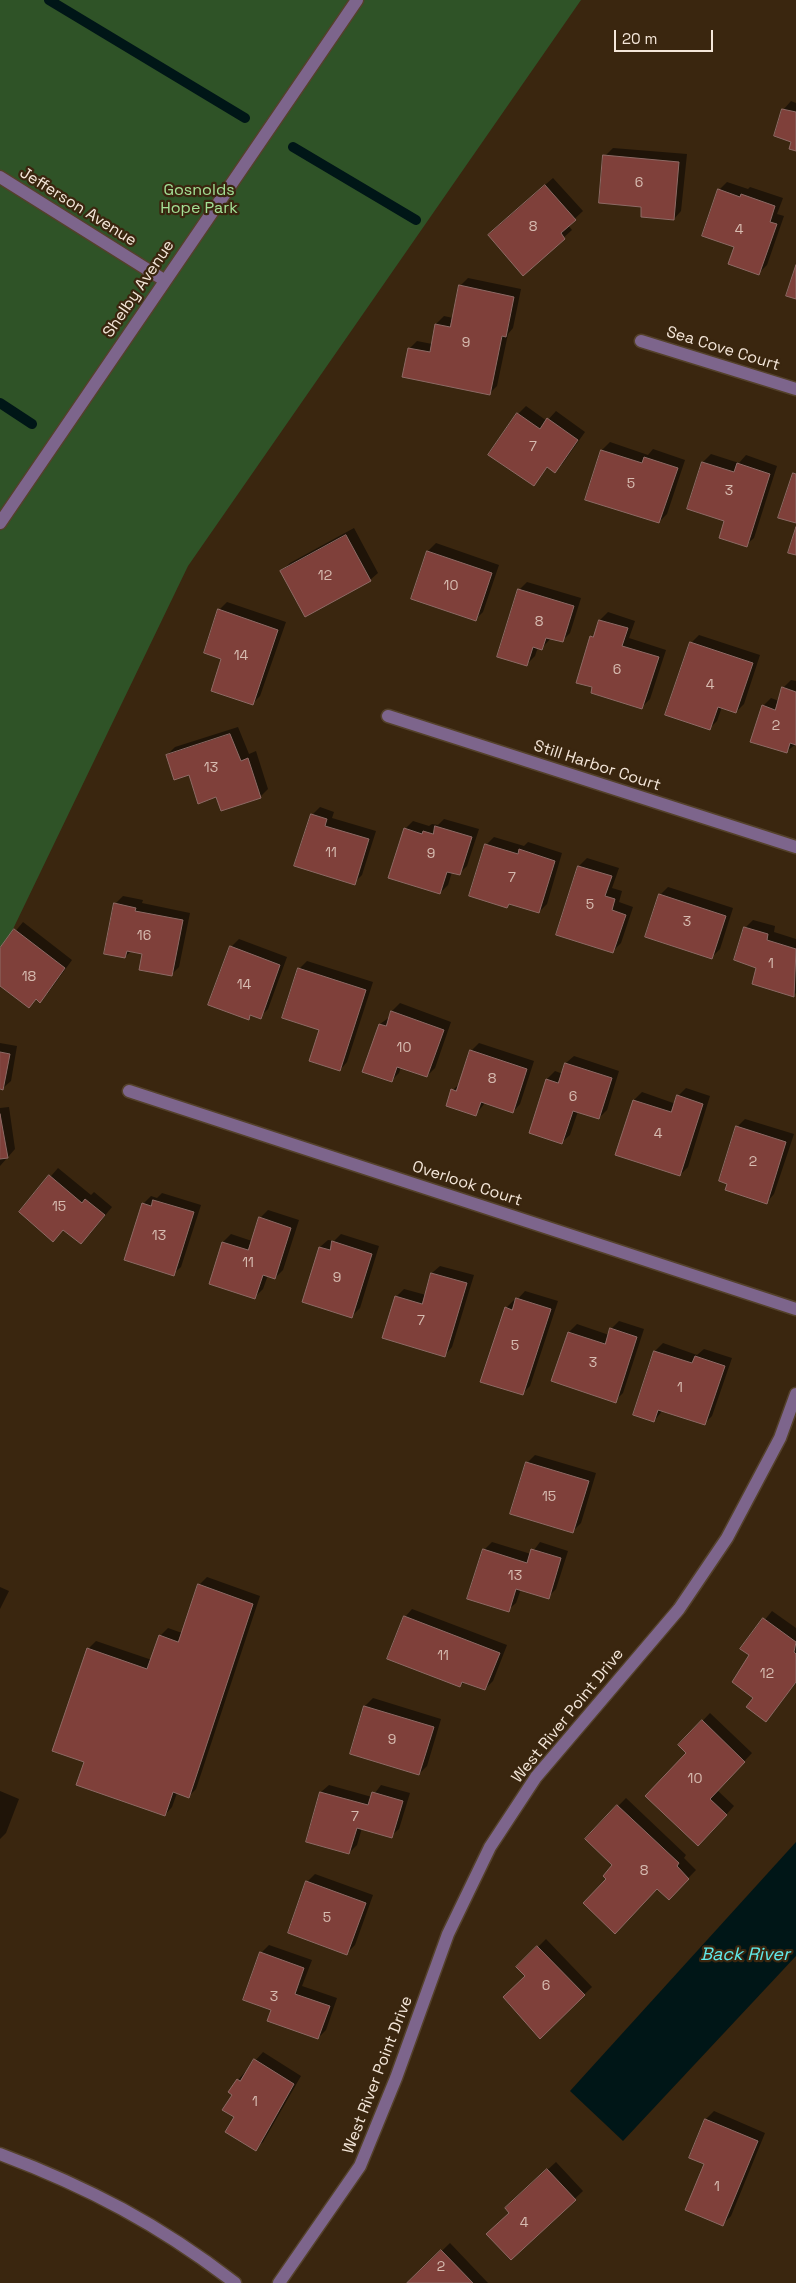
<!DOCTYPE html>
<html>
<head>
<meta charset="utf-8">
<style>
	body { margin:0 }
	#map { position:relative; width:796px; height:2283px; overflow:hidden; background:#3a260f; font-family:"Space Grotesk",sans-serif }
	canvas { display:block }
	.scale { position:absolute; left:614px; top:30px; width:99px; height:22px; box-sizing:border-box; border:2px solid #f4e6d9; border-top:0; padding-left:6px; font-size:15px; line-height:18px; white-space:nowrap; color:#f4e6d9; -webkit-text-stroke:4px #3a260f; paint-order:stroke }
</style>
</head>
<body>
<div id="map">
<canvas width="796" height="2283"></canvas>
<div class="scale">20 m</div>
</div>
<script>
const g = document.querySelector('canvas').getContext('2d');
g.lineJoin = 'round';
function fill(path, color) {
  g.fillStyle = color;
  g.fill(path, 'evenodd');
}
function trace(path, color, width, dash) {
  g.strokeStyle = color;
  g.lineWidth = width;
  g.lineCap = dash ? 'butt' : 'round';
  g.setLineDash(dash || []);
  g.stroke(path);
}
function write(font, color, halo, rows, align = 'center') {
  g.font = font + ' "Space Grotesk",sans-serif';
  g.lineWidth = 4.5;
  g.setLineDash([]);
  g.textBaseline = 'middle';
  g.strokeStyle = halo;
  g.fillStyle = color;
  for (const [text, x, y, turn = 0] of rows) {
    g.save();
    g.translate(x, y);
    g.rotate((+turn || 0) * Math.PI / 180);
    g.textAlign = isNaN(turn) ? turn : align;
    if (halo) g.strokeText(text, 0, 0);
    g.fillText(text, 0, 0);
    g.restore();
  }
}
fill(new Path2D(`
	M0,0H581L188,566L0,956Z`), '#2f5327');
fill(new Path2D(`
	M796,1842V1956L623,2141L570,2091Z`), '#001617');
fill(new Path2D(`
	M791,101L796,103V149L784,109Z
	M613,148L687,154L681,211L674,219L643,206L605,156Z
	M553,178L583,211L568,225L572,230L523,274L497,227Z
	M727,182L748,189L750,187L783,198L777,214L784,216L767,265L759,273L735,246L719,190Z
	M468,278L521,289L513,328L508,334L497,386L489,394L409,349L417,341L432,344L436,324L444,316L453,318L460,286Z
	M526,406L547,421L556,411L585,432L563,463L555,471L548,467L534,484L518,414Z
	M610,442L648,455L653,449L685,460L667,514L659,522L587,499L602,450Z
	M711,454L739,463L746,455L777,466L754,538L746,545L725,520L688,508L703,462Z
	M354,528L378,573L370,580L282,571L290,563Z
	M436,543L499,565L483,612L475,620L428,551Z
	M527,582L581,598L570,633L562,641L551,638L542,648L538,647L535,656L527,664L519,590Z
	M227,602L286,622L260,696L252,704L223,658L219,610Z
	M608,612L635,621L629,638L666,650L650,699L642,707L591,637L597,632L600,620Z
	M699,635L760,655L744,704L736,712L722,707L717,721L709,729L691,643Z
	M791,680L796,681V744L786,752L763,706L771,698L779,701L783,688Z
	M238,727L249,754L256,751L268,789L260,797L190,773L167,755L175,747Z
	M320,807L334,812L332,818L376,831L362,875L354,883L312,815Z
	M444,819L479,829L467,866L459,874L452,872L448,885L440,893L405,829L413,821L429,826L432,824L438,825Z
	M494,837L524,846L528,842L562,853L547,904L539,912L511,903L507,906L486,845Z
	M587,858L619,868L612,888L622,891L619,902L633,907L621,943L613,951L558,934L579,866Z
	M668,887L733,908L720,949L712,957L660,895Z
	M123,896L143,900L142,903L190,913L179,967L171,975L143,953L131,951L125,957L115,904Z
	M753,920L775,926L774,932L796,939V993L794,995L758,967L745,928Z
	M23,922L72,960L48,993L40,1001L37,998L28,1007L0,985V950Z
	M239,939L287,957L268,1009L260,1017L252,1014L248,1018L231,947Z
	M307,961L373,982L347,1062L340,1070L321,1029L299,969Z
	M400,1003L451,1022L435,1068L427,1076L401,1067L399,1073L391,1081L380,1024L390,1017L392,1011Z
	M0,1043L17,1046L11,1081L3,1088H0Z
	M479,1043L534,1061L520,1104L513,1112L485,1103L476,1114L453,1090L461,1082L471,1051Z
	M574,1056L619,1071L607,1110L599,1118L578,1111L570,1135L562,1142L530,1132L547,1079L555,1071L563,1074L566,1063Z
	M686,1088L710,1096L688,1167L680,1175L634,1100L642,1092L676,1104L678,1096Z
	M9,1107L15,1149L0,1166V1108Z
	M745,1119L794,1134L774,1194L767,1202L737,1127Z
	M58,1168L91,1195L94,1192L112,1207L89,1235L64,1229L20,1212Z
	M162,1193L201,1205L181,1267L173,1274L143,1204L151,1196L157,1198Z
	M268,1210L299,1220L283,1270L275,1278L268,1275L263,1289L255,1297L210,1283L223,1242L231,1234L252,1241L260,1218Z
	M341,1234L379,1246L360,1308L352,1316L320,1247L328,1240L334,1241Z
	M440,1266L474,1275L452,1347L445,1355L396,1297L404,1289L426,1295L432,1273Z
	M525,1291L558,1301L530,1386L522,1394L506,1308L514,1300L516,1301Z
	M619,1321L644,1329L623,1393L615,1401L553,1381L569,1332L577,1324L609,1335L611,1329Z
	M663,1343L697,1355L704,1349L732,1358L712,1416L704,1424L663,1410L654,1421L635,1414L655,1351Z
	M535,1455L596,1473L581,1523L573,1531L527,1463Z
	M492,1542L531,1554L540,1542L568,1551L556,1589L548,1597L521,1589L516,1603L508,1610L484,1550Z
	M207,1577L260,1596L196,1789L188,1797L177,1793L172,1807L165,1815L86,1761L88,1649L96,1641L152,1660L160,1636L168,1628L182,1633L199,1585Z
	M0,1587L9,1591L0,1609Z
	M412,1609L507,1645L493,1681L485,1689L465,1681L460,1686L405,1617Z
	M772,1611L796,1628V1683L766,1720L751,1655L742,1648Z
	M373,1698L441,1719L427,1766L419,1774L351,1753L365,1706Z
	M710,1713L752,1753L717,1790L734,1806L706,1837L687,1753L680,1745Z
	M329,1785L372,1797L381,1785L410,1793L399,1829L391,1836L362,1828L357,1845L349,1853L321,1792Z
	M0,1791L19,1799L6,1833L0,1839Z
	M626,1798L686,1855L684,1858L696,1870L669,1898L657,1888L614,1865L586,1839Z
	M315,1874L373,1895L355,1945L347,1953L307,1882Z
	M546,1939L592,1987L540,2037L527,1976L518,1967Z
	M269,1945L312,1960L302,1986L337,1998L326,2030L318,2038L273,2009L261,1953Z
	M263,2052L301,2076L263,2142L255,2149L236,2117L234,2094L238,2080Z
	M714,2111L765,2133L731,2216L723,2224L705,2164L691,2158L706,2119Z
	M556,2162L583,2191L511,2259L510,2212L515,2200Z
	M450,2243L488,2283H409Z`), '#0007');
trace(new Path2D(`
	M49,0L245,118
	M293,147L416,220
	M0,403L32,424`), '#001617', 10);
const building = new Path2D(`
	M782,109L796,112V151L789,149L791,142L774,136Z
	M603,155L679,162L674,220L641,217V207L599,203Z
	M545,185L576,220L561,233L565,239L523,276L488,235Z
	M718,189L740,197L741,194L775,206L770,222L777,224L759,275L728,264L734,247L702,236Z
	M796,265V299L786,296Z
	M459,285L514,297L506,337L502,336L490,395L402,377L408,348L430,352L435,324L450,327Z
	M517,413L540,429L547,418L578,440L555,473L547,467L534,486L488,455Z
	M601,450L642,463L644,457L678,468L659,523L585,500Z
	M702,462L734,472L737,463L770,474L747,547L719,538L724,521L687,509Z
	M793,473L796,474V523L778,518Z
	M796,527V555L788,553Z
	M346,535L371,581L305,617L280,571Z
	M427,551L492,573L476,621L411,599Z
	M518,589L574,606L563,642L546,638L542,650L533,647L527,666L497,657Z
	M218,609L278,630L253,705L211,691L221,659L204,653Z
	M599,620L628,628L622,646L659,657L642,709L591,693L592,687L576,683L590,636L593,637Z
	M690,642L753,663L736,713L718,707L710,730L665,715Z
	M782,687L796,692V745L790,743L787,753L750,742L762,705L775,710Z
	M230,734L241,761L248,758L261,798L221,811L216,797L198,804L189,775L174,780L166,755Z
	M311,814L327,819L325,826L369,839L355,885L294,866Z
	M435,826L472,837L460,875L447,872L440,894L388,878L404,828L422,834L423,831L433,834Z
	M485,844L518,854L519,849L555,861L539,913L509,904L507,908L469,896Z
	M578,866L612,876L605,896L615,899L612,910L626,915L613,953L556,935Z
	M659,894L726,916L712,959L645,937Z
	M114,903L136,908L135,911L183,920L172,976L139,970L142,954L127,951L125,958L104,954Z
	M744,927L768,934L767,940L796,949L794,997L752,984L756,968L734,960Z
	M14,929L65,968L40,1003L36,999L29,1008L0,986V948Z
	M230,946L280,965L261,1019L250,1015L249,1020L208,1005Z
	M298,968L366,990L340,1071L309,1061L319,1030L282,1018Z
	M391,1011L444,1030L427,1077L397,1067L392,1082L362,1072L379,1024L386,1026Z
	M470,1050L527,1069L513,1113L481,1102L476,1116L446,1106L451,1089L456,1091Z
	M0,1052L10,1054L3,1090L0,1089Z
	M565,1063L612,1078L599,1119L573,1111L562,1144L529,1133L546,1079L558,1083Z
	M677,1095L703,1104L680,1176L615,1155L633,1100L671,1112Z
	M0,1114L8,1158L0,1159Z
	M736,1126L786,1142L767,1204L725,1190L727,1184L719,1181Z
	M49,1175L82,1203L85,1199L105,1215L81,1244L63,1230L53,1242L19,1212Z
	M153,1200L194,1212L174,1276L124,1260L142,1203L151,1206Z
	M259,1217L291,1228L275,1279L263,1275L255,1299L209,1284L222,1242L248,1250Z
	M332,1241L372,1254L352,1318L302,1302L319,1247L330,1250Z
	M431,1273L467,1283L445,1357L382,1338L395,1296L422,1304Z
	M516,1298L551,1309L523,1395L480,1382L505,1307L512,1310Z
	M610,1328L637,1337L616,1403L551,1381L568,1332L605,1344Z
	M654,1351L692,1363L695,1356L725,1366L705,1425L658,1410L654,1422L633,1415Z
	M526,1462L589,1481L573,1533L510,1514Z
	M483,1549L527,1563L531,1549L561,1558L549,1599L516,1589L509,1612L467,1599Z
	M198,1584L253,1604L189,1798L173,1792L165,1816L76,1785L84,1762L52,1751L87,1648L147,1669L159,1635L178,1642Z
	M404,1616L500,1653L485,1690L462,1682L460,1687L387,1659Z
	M763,1618L796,1642L794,1652L796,1654V1682L766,1722L746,1707L753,1698L732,1682L749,1655L740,1649Z
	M364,1706L434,1727L419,1775L350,1754Z
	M702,1720L745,1762L710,1799L727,1815L698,1846L645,1796L686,1753L678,1745Z
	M320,1792L368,1805L372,1792L403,1801L392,1838L357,1828L349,1854L306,1842Z
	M617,1805L679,1863L677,1866L689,1879L669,1900L657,1889L615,1934L583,1903L606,1879L603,1876L612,1865L585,1839Z
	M306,1881L366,1903L347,1955L288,1933Z
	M537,1946L585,1995L540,2039L503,1997L525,1976L516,1967Z
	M260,1952L304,1968L295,1994L330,2006L318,2039L267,2021L271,2010L243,2000Z
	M254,2059L294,2084L256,2151L225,2132L234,2117L222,2110L232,2095L228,2092L237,2079L240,2081Z
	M705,2119L758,2141L723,2226L685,2210L704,2164L689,2158Z
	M547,2169L576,2200L511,2260L486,2234L509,2213L505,2208Z
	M441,2250L473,2283H407Z`);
fill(building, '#7f403a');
trace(building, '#8d6a65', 1);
const minor = new Path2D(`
	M0,177L164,280
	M641,341L796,389
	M0,523L357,0
	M388,716L796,847
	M129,1091L796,1309
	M279,2283L360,2166L396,2078L448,1934L490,1847L536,1777L679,1609L727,1538L780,1438L796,1394`);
const tertiary = new Path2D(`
	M0,2154C88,2187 160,2225 235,2283`);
trace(minor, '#54412b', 15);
trace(tertiary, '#54412b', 15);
trace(minor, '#7d658c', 12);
trace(tertiary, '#7d658c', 12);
write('14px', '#d7bcb1', null, [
	["6",639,183],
	["8",533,227],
	["4",739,230],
	["9",466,343],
	["7",533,447],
	["5",631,484],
	["3",729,491],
	["12",325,576],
	["10",451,586],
	["8",539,622],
	["14",241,656],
	["6",617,670],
	["4",710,685],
	["2",776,726],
	["13",211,768],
	["11",331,853],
	["9",431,854],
	["7",512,878],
	["5",590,905],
	["3",687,922],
	["16",144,936],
	["1",771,964],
	["18",29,977],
	["14",244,985],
	["10",404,1048],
	["8",492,1079],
	["6",573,1097],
	["4",658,1134],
	["2",753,1162],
	["15",59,1207],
	["13",159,1236],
	["11",248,1263],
	["9",337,1278],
	["7",421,1321],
	["5",515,1346],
	["3",593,1363],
	["1",680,1388],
	["15",549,1497],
	["13",515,1576],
	["11",443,1656],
	["12",767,1674],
	["9",392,1740],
	["10",695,1779],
	["7",355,1817],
	["8",644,1871],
	["5",327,1918],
	["6",546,1986],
	["3",274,1997],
	["1",255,2102],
	["1",717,2187],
	["4",524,2223],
	["2",441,2267]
]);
write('16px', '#a4e096', '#3a260f', [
	["Gosnolds",199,191],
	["Hope Park",199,209]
]);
write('16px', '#f4e6d9', '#3a260f', [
	["Jefferson Avenue",78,207,32],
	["Shelby Avenue",139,289,-56],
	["Sea Cove Court",723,349,17],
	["Still Harbor Court",597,766,18],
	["Overlook Court",467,1184,18],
	["West River Point Drive",568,1716,-51],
	["West River Point Drive",378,2075,-69]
]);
write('italic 18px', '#60e9ea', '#3a260f', [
	["Back River",745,1955]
]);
</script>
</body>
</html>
